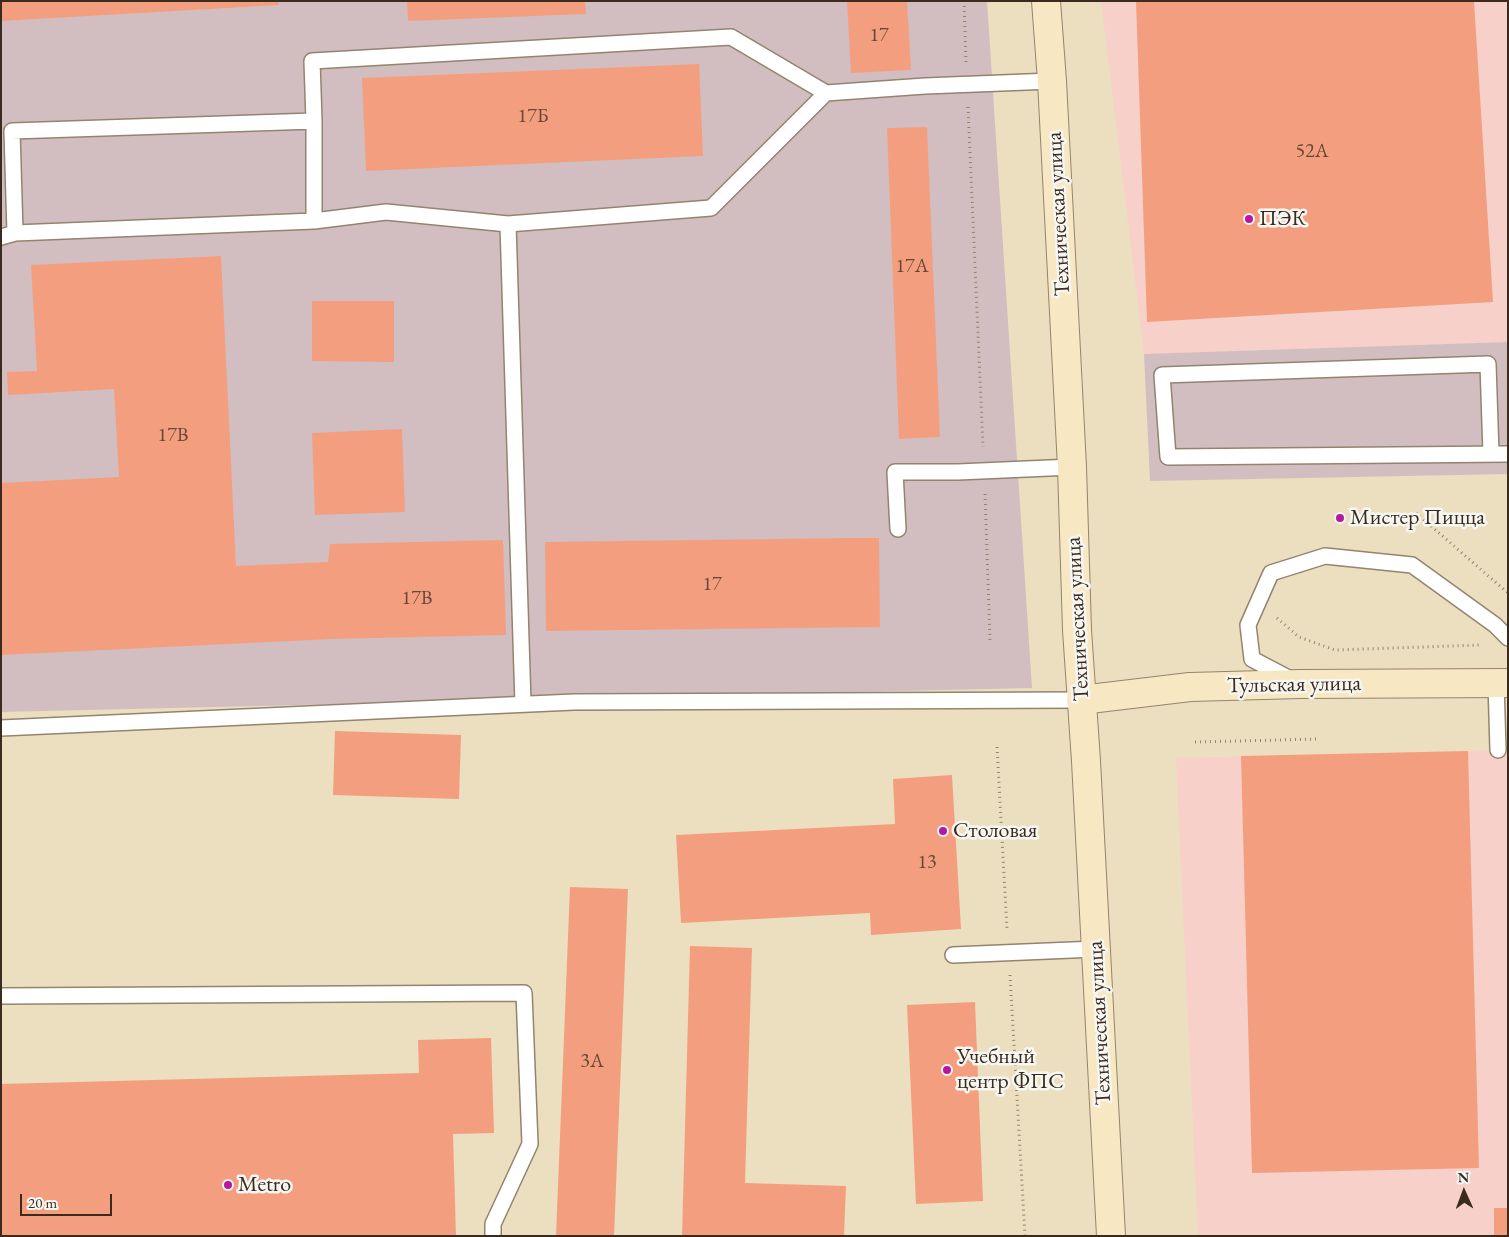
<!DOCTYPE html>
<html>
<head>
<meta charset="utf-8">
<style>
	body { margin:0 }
	#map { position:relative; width:1509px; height:1237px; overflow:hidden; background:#ebdfbf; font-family:"EB Garamond",serif }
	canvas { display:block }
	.frame { position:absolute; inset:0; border:2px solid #3b2a1e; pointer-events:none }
	.north { position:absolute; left:1439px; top:1167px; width:50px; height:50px; -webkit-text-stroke:4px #f6f6f2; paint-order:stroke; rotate:358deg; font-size:14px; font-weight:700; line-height:20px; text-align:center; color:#3b2a1e }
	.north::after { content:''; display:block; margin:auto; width:18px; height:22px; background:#3b2a1e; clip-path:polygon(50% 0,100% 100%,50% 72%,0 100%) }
	.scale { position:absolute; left:20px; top:1194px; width:92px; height:22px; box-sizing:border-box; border:2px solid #3b2a1e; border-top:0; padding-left:6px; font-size:15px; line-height:18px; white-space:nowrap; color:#3b2a1e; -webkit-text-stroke:4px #f6f6f2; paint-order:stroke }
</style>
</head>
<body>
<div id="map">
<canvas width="1509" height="1237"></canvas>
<div class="frame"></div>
<div class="north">N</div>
<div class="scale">20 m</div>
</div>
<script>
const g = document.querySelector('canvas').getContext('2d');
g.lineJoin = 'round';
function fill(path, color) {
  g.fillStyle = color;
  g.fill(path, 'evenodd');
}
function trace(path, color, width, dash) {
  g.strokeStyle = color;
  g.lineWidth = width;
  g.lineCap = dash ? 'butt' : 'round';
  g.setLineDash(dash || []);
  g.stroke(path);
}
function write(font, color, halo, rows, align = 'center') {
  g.font = font + ' "EB Garamond",serif';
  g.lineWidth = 5;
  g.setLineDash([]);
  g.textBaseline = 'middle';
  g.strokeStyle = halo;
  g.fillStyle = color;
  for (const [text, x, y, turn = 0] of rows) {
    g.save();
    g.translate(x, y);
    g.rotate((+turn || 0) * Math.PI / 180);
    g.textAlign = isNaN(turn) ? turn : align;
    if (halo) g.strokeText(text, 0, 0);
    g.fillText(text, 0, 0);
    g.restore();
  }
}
fill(new Path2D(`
	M1101,1H1508V342L1144,354Z
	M1508,750V1236H1198L1176,758Z`), '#f7d0c9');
fill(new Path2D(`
	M1,1H987L1032,688L1,712Z
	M1508,342V474L1150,481L1144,354Z`), '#d2bec1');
fill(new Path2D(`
	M1,1H278L279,5L1,21Z
	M407,1H585L586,14L408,21Z
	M847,1H907L911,70L851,73Z
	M1136,1H1474L1493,302L1147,322Z
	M699,64L703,156L366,171L362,78Z
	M927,127L940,437L899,439L887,128Z
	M221,256L236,566L328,562L330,544L503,540L506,635L332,639L1,655V483L119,477L114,389L8,395L7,372L37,371L31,265Z
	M312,301H394V362L312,361Z
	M402,429L405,512L315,515L312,433Z
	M851,538H879L880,627L546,631L545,542Z
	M335,731L461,735L459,799L333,795Z
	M1468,751L1479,1168L1252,1173L1241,756Z
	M952,775L961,929L871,935L870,913L681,923L676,835L895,824L893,779Z
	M570,887L628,889L614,1236H556Z
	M690,946L752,948L745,1183L846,1186L844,1236H682Z
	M975,1002L983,1201L916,1204L907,1005Z
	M491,1038L494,1133L453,1134L456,1236H1V1084L419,1073L418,1040Z
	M1494,1208H1508V1236H1494Z`), '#f39f7f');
const lane = new Path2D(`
	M314,221L386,212L508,224L711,208L826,93
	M508,224L523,704
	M15,233L12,131L314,121
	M1,237L15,233L314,221V121L312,61L731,37L826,93L925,86L1052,81
	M1491,454L1488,364L1162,375L1168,457L1508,454
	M898,529L895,472H958L1072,467
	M1292,680L1252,659L1248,625L1271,573L1325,556L1412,565L1495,625L1508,638
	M1496,683L1498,750
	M1,728L574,702L1081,700
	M953,955L1096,949
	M1,996L524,993L530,1144L493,1224V1236`);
const secondary = new Path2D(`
	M1046,1L1052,81L1072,467L1077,630L1086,761L1111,1236
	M1081,700L1190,687L1300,684L1508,683`);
trace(lane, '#93846e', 18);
trace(secondary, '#93846e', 30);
trace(new Path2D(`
	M964,1L966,63
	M968,107L983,447
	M985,494L990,640
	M1416,513L1508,593
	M1277,618L1299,637L1335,650L1481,645
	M1195,742L1319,739
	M997,747L1007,929
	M1010,975L1025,1236`), '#93846e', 3, [1, 4]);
trace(lane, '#fff', 15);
trace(secondary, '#f8e7c3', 28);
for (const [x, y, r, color] of [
	[1249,219,5,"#b5179e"],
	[1340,518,5,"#b5179e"],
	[943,831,5,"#b5179e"],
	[947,1070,5,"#b5179e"],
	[228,1185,5,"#b5179e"]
]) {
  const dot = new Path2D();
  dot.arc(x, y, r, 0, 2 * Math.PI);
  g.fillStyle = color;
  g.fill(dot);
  trace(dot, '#f6f6f2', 2);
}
write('20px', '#694736', null, [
	["17",879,36],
	["17Б",533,117],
	["52А",1312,152],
	["17А",912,267],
	["17В",173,436],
	["17",712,585],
	["17В",417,599],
	["13",927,863],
	["3А",592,1062]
]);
write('22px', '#3b2a1e', '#f6f6f2', [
	["Техническая улица",1059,214,-93],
	["Техническая улица",1078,619,-93],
	["Тульская улица",1294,685,-1],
	["Техническая улица",1100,1023,-93]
]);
write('22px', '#3b2a1e', '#f6f6f2', [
	["ПЭК",1259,219],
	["Мистер Пицца",1350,518],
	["Столовая",953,831],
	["Учебный",957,1057],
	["центр ФПС",957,1082],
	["Metro",238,1185]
], 'left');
</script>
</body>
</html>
